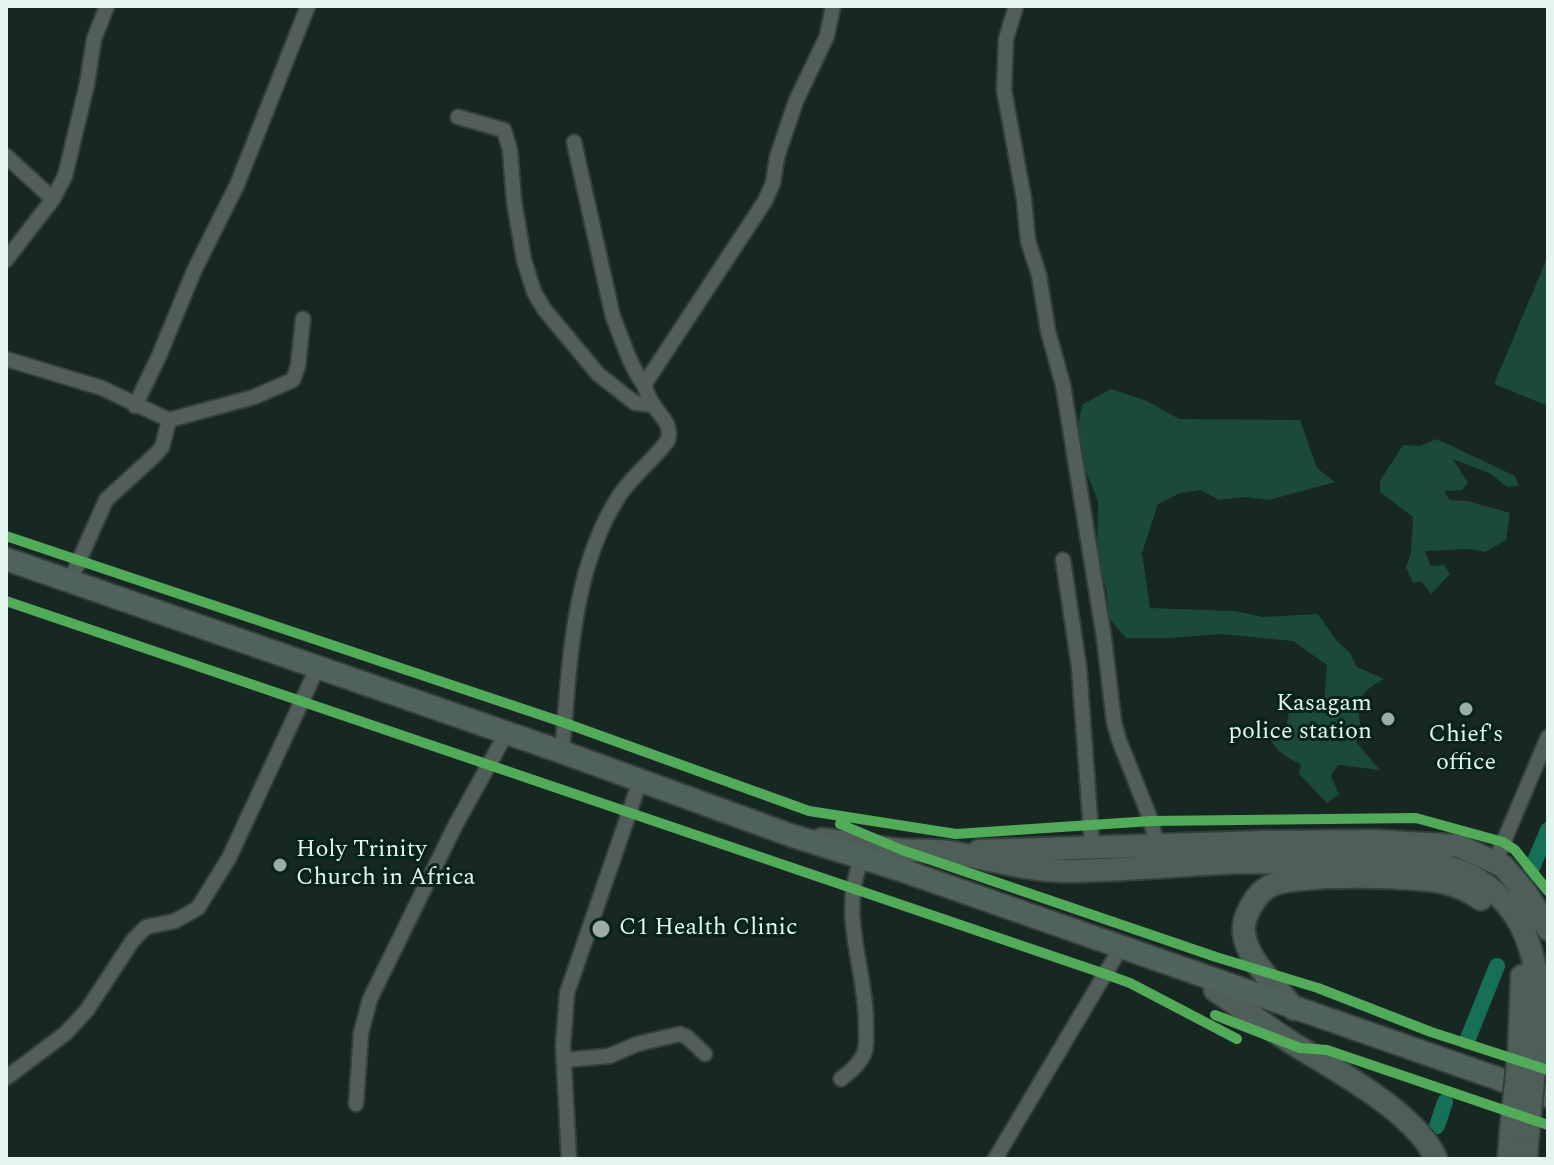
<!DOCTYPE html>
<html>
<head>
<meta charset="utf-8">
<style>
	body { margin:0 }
	#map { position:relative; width:1554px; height:1165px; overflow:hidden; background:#172722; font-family:Spectral,serif }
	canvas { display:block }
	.frame { position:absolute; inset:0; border:8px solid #e4f4ee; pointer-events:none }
</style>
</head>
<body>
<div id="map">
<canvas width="1554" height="1165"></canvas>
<div class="frame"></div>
</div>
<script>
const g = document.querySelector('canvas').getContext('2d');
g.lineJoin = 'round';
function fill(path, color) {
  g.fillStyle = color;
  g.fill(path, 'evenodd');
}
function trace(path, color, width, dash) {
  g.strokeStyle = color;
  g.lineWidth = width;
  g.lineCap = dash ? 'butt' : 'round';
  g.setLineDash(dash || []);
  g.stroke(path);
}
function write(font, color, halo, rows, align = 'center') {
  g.font = font + ' Spectral,serif';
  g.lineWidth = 6;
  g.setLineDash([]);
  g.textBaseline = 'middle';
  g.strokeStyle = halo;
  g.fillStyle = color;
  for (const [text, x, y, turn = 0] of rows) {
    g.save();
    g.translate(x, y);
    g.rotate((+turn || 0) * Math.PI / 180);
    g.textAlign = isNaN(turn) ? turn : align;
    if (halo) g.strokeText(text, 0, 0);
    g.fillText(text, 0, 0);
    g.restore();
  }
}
fill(new Path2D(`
	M1548,256V406L1494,384Z
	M1111,389L1147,401L1179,419L1300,420L1317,468L1335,482L1269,500L1245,497L1219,500L1201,490L1180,493L1158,504L1142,553L1150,608L1235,611L1263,617L1318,614L1337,641L1350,653L1357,667L1384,679C1355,694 1356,706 1363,736L1356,742L1380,770L1338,765L1331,776L1339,794L1327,803L1299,774L1301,764C1287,758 1277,752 1270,739C1284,734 1287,727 1289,712L1324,703L1327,665L1293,641L1221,634L1169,638H1126L1108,617L1107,592L1097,557L1098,501L1086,472L1077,430L1082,405Z
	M1437,439L1515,476L1519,486L1507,487L1491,474L1453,459L1468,483L1462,490L1444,491L1450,500L1468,501L1510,513L1506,540L1485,552L1469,549L1425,551L1431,566L1444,565L1450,574L1431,594L1421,581L1413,583L1406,567L1411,553L1413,517L1380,492V481L1403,445L1420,446Z`), '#1b4a3b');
trace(new Path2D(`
	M1529,875L1548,830
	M1467,1041L1497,966
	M1437,1126L1445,1102`), '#166f56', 16);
const minor = new Path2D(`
	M1016,6L1006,39L1004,90L1024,199L1028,241L1039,275L1048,331L1063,385L1104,638L1114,722L1119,740L1150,818L1157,845
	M458,117L504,130L510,150L514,201L524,260L534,292L544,309L598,374L635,403L653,405
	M574,142L613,317C623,341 629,364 644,385
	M6,156L53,199
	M6,260L53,199L65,176L87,84L94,39L107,6
	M6,359L102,388L169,420L254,397L293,380L298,366L303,319
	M135,406L159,356L194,271L237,185L308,6
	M1063,560L1079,667L1092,845
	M70,581L106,500L155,455L162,447L169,420
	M562,752C570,666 571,571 619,496C632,476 654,460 668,440C672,423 661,418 653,404C649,399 647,392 644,385L765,201L773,183L777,157L796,101L827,36L833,6
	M1495,862L1548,737
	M564,1060L609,1056L637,1044L680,1034L687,1037L705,1054
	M6,1078L66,1033L87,1010L133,940L146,927L175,921L198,908L229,858L314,675
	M841,1079C851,1071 861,1063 865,1051C867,1043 866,1034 866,1026C867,972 840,919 859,866
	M356,1104L361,1033L370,999L455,826L502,741
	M569,1159L563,1046L567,993L638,787
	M995,1159L1117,954`);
const primary = new Path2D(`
	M822,839C848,843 875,847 901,850C917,851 933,850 949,852C987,858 1024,870 1063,871C1123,871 1184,864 1245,862C1269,862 1293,863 1318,863C1371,863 1430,852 1478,880C1542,918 1542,994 1535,1059
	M979,851L1263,842L1375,841L1459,846L1503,866L1526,893L1548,929
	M1215,990C1241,1007 1266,1026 1292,1043C1334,1069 1417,1113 1436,1159
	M1294,1009C1278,988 1246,959 1244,933C1242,917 1256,893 1270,886C1292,873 1414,876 1442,882C1456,885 1469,891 1481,899
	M1519,1054L1522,976
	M1509,1159L1511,1131
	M1526,1159L1528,1132`);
const trunk = new Path2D(`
	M6,559L562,752L790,835L904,871L1548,1096`);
trace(minor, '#35403c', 18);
trace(primary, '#35403c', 26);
trace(trunk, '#35403c', 26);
trace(minor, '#525e5a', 14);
trace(primary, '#4e5e59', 22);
trace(trunk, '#50625c', 22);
const primaryBridge = new Path2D(`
	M1511,1131L1519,1054
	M1528,1132L1535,1059`);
trace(primaryBridge, '#35403c', 26, []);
trace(primaryBridge, '#4e5e59', 22);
trace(new Path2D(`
	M6,536L565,723L809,811L956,834L1151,821L1416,818L1503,842L1515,850L1548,891
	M6,601L1105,974L1130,983L1237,1039
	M840,824L902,850L1216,957L1318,988L1431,1032L1548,1070
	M1215,1015L1300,1048L1327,1050L1548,1125`), '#51ab58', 10);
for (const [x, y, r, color] of [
	[1466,709,8,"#9caca7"],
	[1388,719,8,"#9caca7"],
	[280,865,8,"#9caca7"],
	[601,929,10,"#9caca7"]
]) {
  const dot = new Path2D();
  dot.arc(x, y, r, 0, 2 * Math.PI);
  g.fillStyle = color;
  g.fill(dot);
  trace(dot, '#07231a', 3);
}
write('24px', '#e4f4ee', '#07231a', [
	["Kasagam",1372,705,"right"],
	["police station",1372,733,"right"],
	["Chief's",1466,736,"center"],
	["office",1466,764,"center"],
	["Holy Trinity",296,851],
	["Church in Africa",296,879],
	["C1 Health Clinic",619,929]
], 'left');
</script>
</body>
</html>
